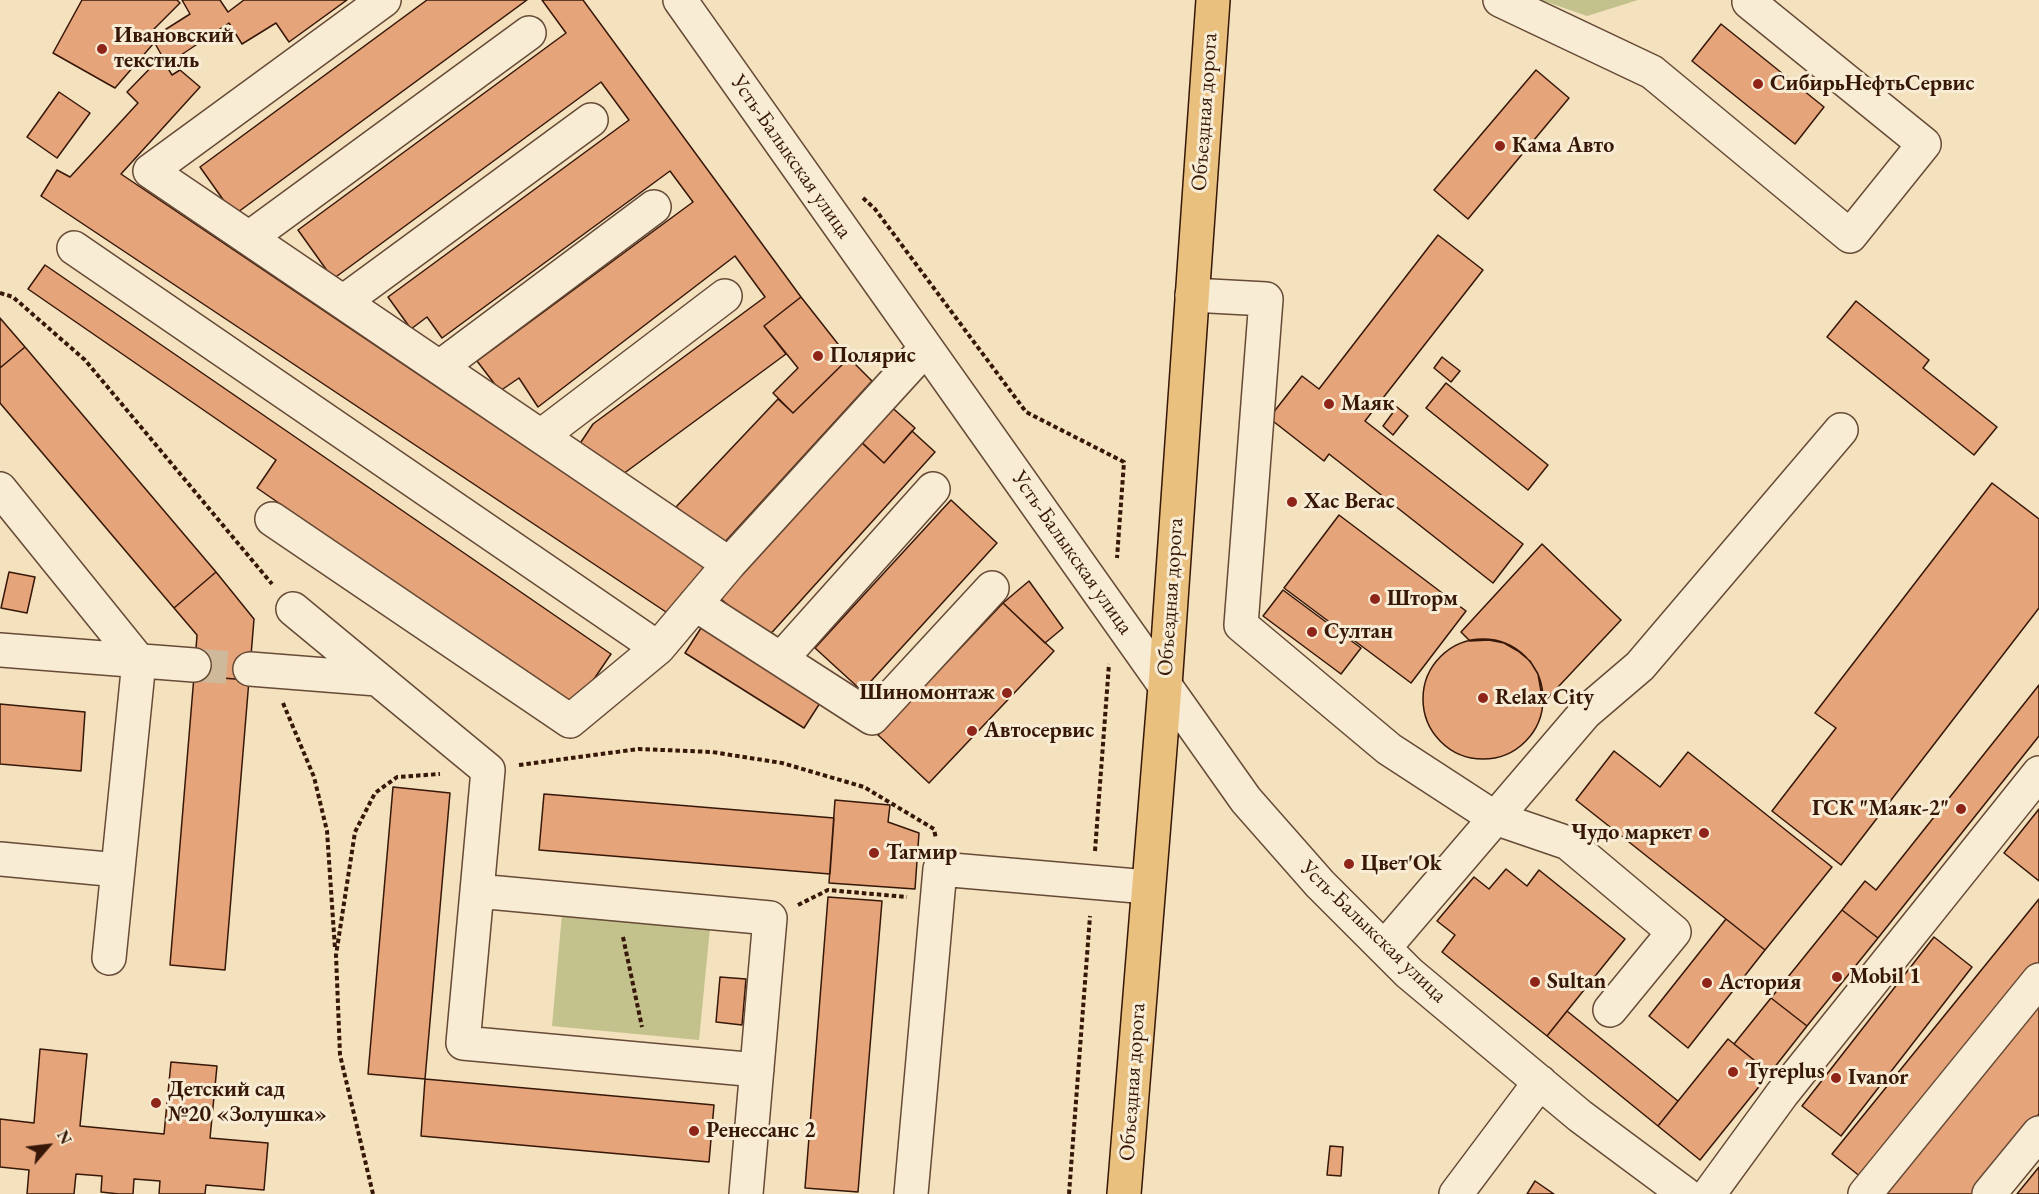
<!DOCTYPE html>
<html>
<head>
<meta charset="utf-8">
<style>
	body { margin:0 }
	#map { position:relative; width:2039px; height:1194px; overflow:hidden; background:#f4e1be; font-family:"EB Garamond",serif }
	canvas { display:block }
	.north { position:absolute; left:18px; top:1116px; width:60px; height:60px; -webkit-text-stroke:4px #f8ecd5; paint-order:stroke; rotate:62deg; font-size:16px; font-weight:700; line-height:24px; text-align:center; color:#361708 }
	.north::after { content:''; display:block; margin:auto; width:21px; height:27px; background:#361708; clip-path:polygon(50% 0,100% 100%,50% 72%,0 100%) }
</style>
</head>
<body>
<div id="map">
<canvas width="2039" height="1194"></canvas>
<div class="north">N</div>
</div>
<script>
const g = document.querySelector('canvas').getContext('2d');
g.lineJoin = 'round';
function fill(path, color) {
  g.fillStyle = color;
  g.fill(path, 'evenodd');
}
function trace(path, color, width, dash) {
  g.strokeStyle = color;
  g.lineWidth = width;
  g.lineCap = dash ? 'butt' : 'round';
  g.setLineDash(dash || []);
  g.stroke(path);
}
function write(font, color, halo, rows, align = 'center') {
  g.font = font + ' "EB Garamond",serif';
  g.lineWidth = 6;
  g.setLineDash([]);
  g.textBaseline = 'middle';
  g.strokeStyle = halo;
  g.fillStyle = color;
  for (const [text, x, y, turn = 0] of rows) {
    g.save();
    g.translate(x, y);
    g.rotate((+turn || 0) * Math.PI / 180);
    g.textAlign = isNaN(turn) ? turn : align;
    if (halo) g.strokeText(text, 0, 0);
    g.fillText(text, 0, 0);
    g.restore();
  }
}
fill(new Path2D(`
	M1541,0H1638L1587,16Z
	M562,914L710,928L699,1040L552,1026Z`), '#c3c18c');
const building = new Path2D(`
	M82,0H177L180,3L146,37L153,44L115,88L53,53Z
	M182,0H220L228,12L244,0H347L289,42L276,23L242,44L229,23L166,65L172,75L180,70L200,87L121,174L704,567L669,614L41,196L57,170L70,177L138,103L127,92L162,56L152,38L190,14Z
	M427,0H527L234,215L200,167Z
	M542,0H583L801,297L764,326L786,354L619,477L579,445L593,424L765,297L735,256L538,407L519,378L500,391L477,361L693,202L670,171L442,338L427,317L411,329L388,297L629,120L601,82L333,279L298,230L566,33Z
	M1721,24L1824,107L1795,144L1692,61Z
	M1536,70L1569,98L1468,219L1434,190Z
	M59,92L90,113L57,158L27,137Z
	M1438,235L1483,270L1365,421L1523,544L1493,583L1329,454L1324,461L1269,418L1302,376L1319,389Z
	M45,265L611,654L575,707L257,488L276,460L28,289Z
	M801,297L849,358L793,413L773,393L798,368L764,326Z
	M1856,301L1929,360L1923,368L1997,427L1974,455L1827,337Z
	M0,318L25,347L0,368Z
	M25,347L216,572L174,608L0,403V368Z
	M1442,357L1460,371L1451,382L1434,368Z
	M849,358L872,381L723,544L676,507L778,399L793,413Z
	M1446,383L1548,465L1528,490L1426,408Z
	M887,403L915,428L884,463L856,437Z
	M1397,407L1408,416L1393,435L1383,426Z
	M912,431L935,452L766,639L720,598L862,443L884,463Z
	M1992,483L2039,519V608L1841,865L1772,811L1836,728L1815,713Z
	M951,500L997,543L862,691L815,648Z
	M1339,515L1466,611L1411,683L1284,588Z
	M1542,544L1621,620L1543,703L1538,674L1530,661L1518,651L1504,643L1489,640L1470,641L1461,632Z
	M9,572L35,577L27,613L1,608Z
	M216,572L254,619L249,680L194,676L197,635L174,608Z
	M1029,581L1063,628L1045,643L1003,603Z
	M1283,590L1361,648L1341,674L1263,616Z
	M1003,603L1054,651L929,783L878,735Z
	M701,628L820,703L804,728L685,653Z
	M1423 699a60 60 0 1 1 120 0a60 60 0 1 1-120 0Z
	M194,676L249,680L225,970L170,965Z
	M2039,685V736L1878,938L1842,910L1865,881L1876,890Z
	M0,704L85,712L81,771L0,764Z
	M1614,751L1660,787L1688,752L1832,867L1765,950L1576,800Z
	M393,787L450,793L425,1079L368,1074Z
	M544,794L834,818L830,874L539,850Z
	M835,800L890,805L888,822L919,833L915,889L829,883Z
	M2039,809V881L2004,853Z
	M1506,869L1527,886L1539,870L1625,939L1547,1036L1442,952L1455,935L1437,921L1474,877L1489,889Z
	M828,897L882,901L858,1192L805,1188Z
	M2039,899V974L1871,1185L1832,1154Z
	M1842,910L1878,938L1807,1026L1771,998Z
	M1726,919L1765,950L1688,1048L1649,1016Z
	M1934,937L1972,967L1841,1136L1802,1106Z
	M720,977L746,979L742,1025L716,1022Z
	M1771,998L1807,1026L1770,1073L1734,1044Z
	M2039,999V1114L1974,1194H1879Z
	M1567,1011L1678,1101L1658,1126L1547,1036Z
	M1728,1039L1770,1073L1700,1160L1658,1126Z
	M40,1049L87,1054L80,1126L164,1134L171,1062L217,1066L210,1138L268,1143L264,1190L206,1185L205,1194H159L160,1181L134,1179L133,1194H119L101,1192L102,1176L76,1174L74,1194H27L29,1170L0,1167V1119L34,1123Z
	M425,1079L714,1105L709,1162L421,1136Z
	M1330,1146L1343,1147L1341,1176L1327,1175Z
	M2039,1167V1194H2017Z
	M1535,1181L1554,1194H1527Z`);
fill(building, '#e6a47a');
trace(building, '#361708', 1.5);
trace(new Path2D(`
	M194,665L250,669`), '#ceb99a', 33, [33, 16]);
const minor = new Path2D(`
	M384,0L150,171L729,564L926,348
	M680,0L1246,800L1320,884L1409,973L1580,1116L1685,1194
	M1500,0L1652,72L1850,236L1924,144L1749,2
	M249,238L529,33
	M74,248L658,648L729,564
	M1192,295L1266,299L1241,625L1389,749L1495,818L1568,843L1674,932L1610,1010
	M343,302L591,120
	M440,367L654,207
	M541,436L725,296
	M0,489L139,661L109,958
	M272,519L570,721L658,648
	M695,604L872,718L992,588
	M293,609L488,770L477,891
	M0,650L194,665
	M781,659L933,489
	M250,669L377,679
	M0,859L118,870
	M1384,948L1585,713L1640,666L1841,430
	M746,1194L770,918L477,891L463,1043L757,1070
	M911,1194L940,869L1148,887
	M1456,1194L1540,1082
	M1709,1194L1782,1094L2039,773
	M1865,1194L2039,980
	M1989,1194L2039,1133`);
const major = new Path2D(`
	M1124,1194L1165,686L1213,0`);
trace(minor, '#664a36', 36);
trace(major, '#361708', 36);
trace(new Path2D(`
	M863,198L875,209L1026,412L1124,462L1117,558
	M0,293L13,297L85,360L272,584
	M283,703L314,777L327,831L335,949
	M519,765L639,749L712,752L782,763L864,787L934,829L936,839
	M1095,851L1109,664
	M798,905L828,890L907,897
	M623,937L642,1027
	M373,1194L340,1055L336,955L355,832L375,793L397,777L440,774
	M1069,1194L1090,916`), '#361708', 4, [4.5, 3]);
trace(minor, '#f8ecd5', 33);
trace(major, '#eac07f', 33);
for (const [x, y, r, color] of [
	[102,49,6,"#8f2418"],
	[1758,84,6,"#8f2418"],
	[1500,146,6,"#8f2418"],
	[818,356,6,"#8f2418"],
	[1329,404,6,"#8f2418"],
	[1292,502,6,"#8f2418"],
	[1375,599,6,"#8f2418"],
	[1312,632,6,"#8f2418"],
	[1007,693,6,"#8f2418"],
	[1483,698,6,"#8f2418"],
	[972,731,6,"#8f2418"],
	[1961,809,6,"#8f2418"],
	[1704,833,6,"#8f2418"],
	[874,853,6,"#8f2418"],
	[1349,864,6,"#8f2418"],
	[1837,977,6,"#8f2418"],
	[1535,982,6,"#8f2418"],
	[1707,983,6,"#8f2418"],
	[1733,1072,6,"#8f2418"],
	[1836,1078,6,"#8f2418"],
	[156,1103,6,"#8f2418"],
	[694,1131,6,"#8f2418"]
]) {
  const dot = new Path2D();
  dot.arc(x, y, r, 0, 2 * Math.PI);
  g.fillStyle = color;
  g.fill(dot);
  trace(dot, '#f8ecd5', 2);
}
write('bold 22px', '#361708', '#f8ecd5', [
	["Ивановский",114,36],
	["текстиль",114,61],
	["СибирьНефтьСервис",1770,84],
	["Кама Авто",1512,146],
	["Полярис",830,356],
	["Маяк",1341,404],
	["Хас Вегас",1304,502],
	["Шторм",1387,599],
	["Султан",1324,632],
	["Шиномонтаж",995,693,"right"],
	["Relax City",1495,698],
	["Автосервис",984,731],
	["ГСК \"Маяк-2\"",1949,809,"right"],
	["Чудо маркет",1692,833,"right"],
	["Тагмир",886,853],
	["Цвет'Ok",1361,864],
	["Mobil 1",1849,977],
	["Sultan",1547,982],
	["Астория",1719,983],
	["Tyreplus",1745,1072],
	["Ivanor",1848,1078],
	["Детский сад",168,1090],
	["№20 «Золушка»",168,1115],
	["Ренессанс 2",706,1131]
], 'left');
write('22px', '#361708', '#f8ecd5', [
	["Объездная дорога",1205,112,-86],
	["Усть-Балыкская улица",791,157,55],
	["Усть-Балыкская улица",1072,553,55],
	["Объездная дорога",1171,597,-86],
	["Усть-Балыкская улица",1373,932,44],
	["Объездная дорога",1133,1082,-86]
]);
</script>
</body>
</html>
